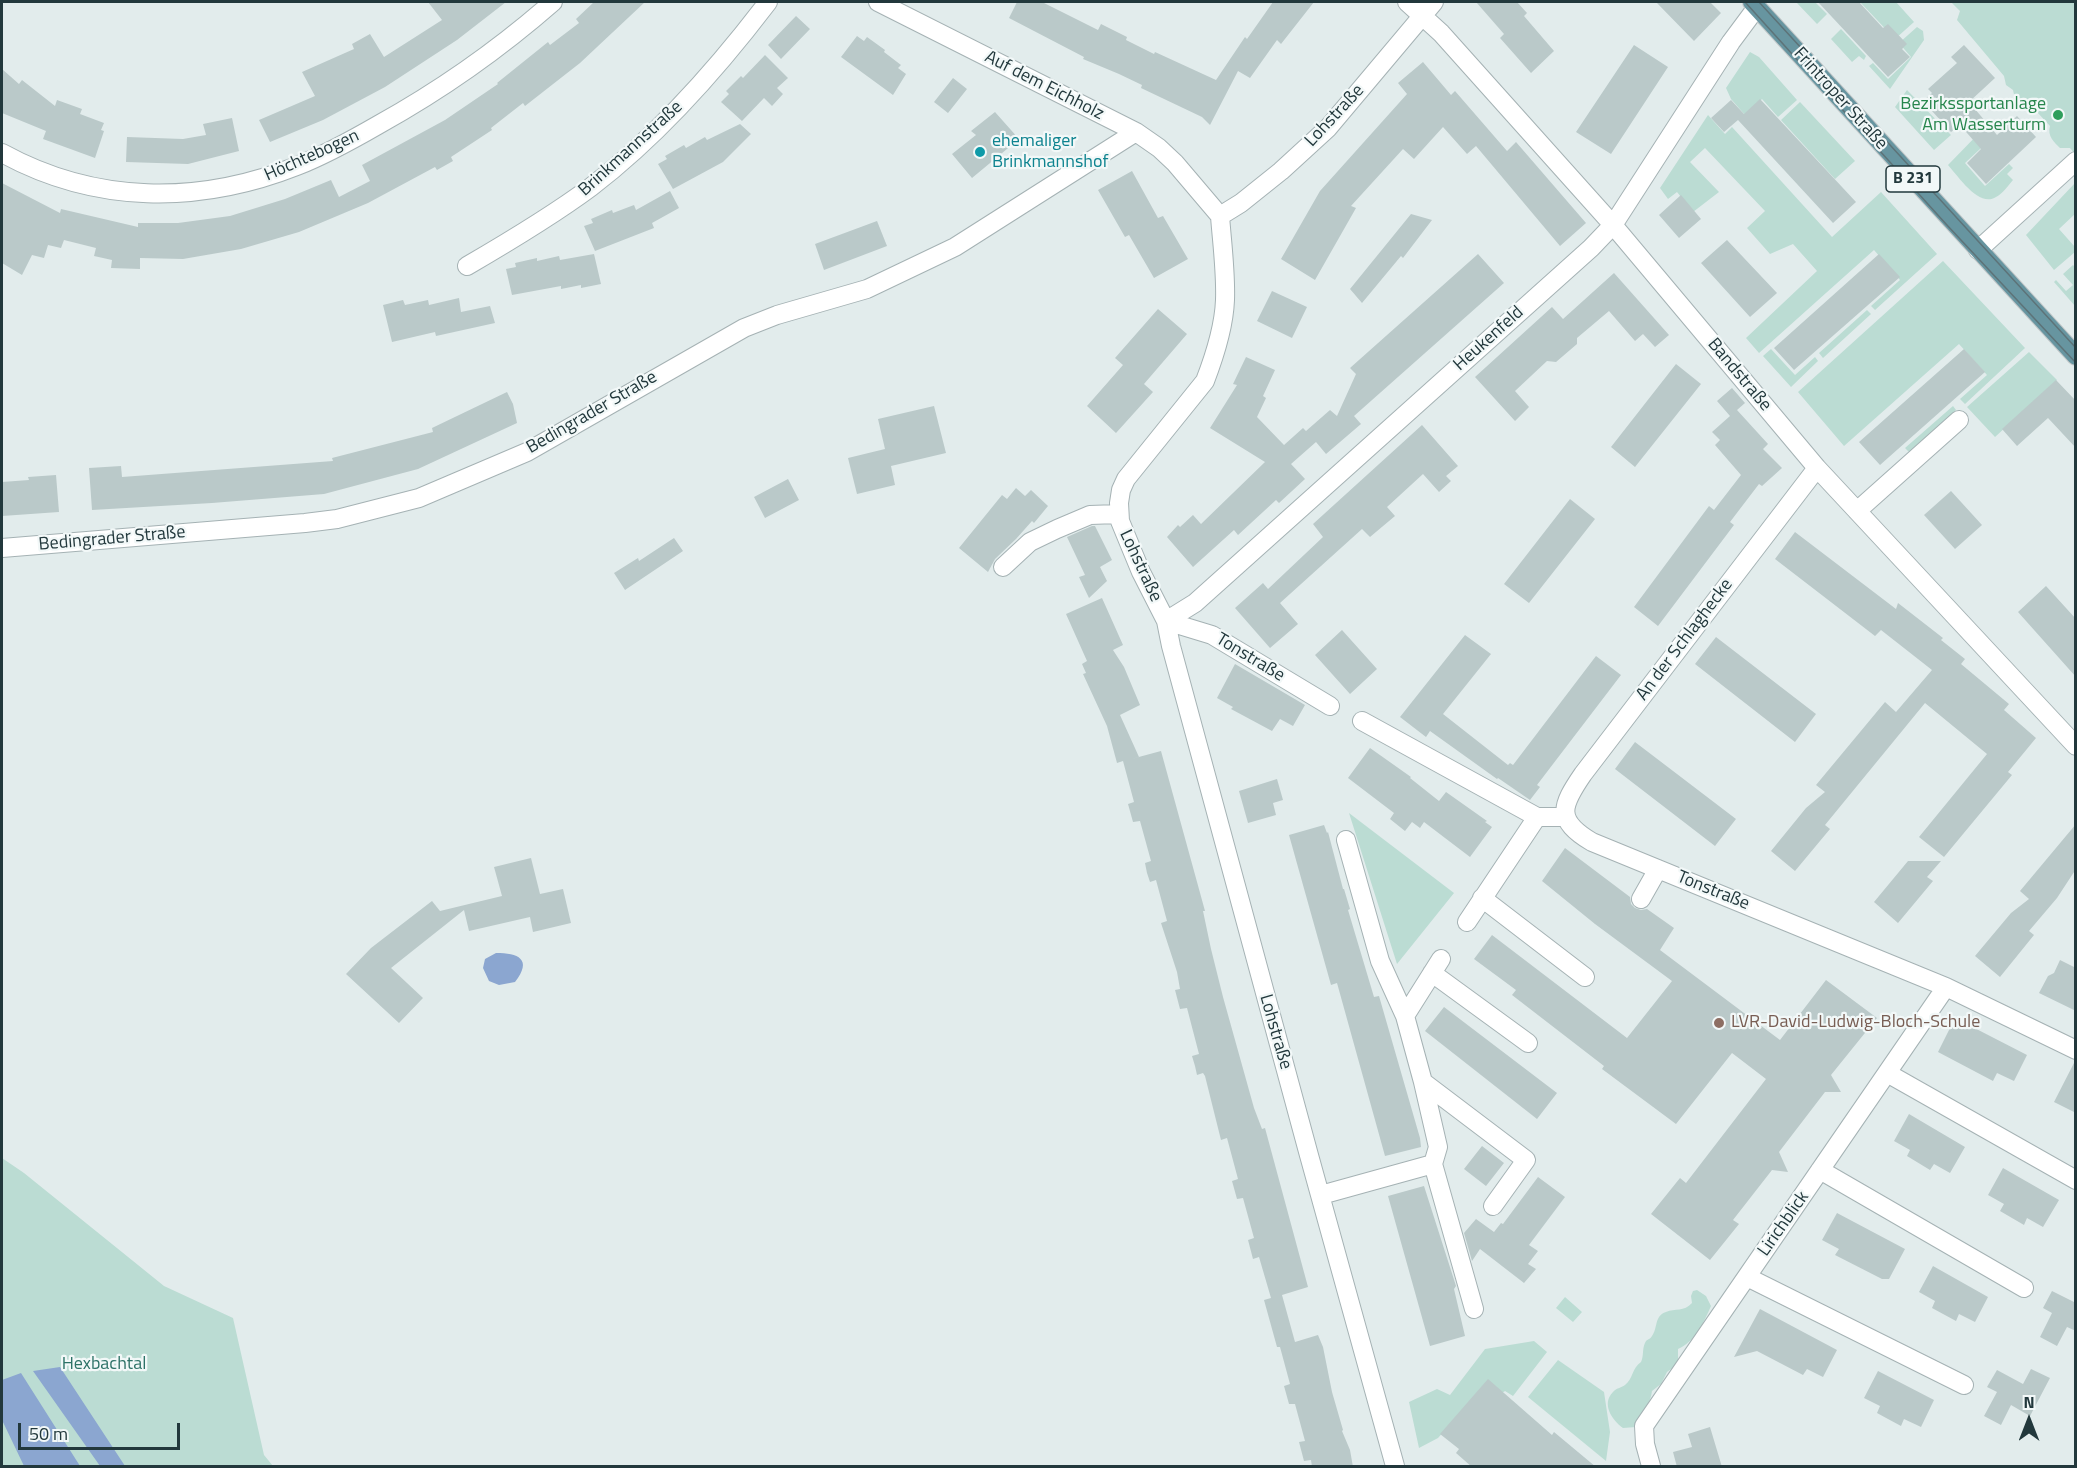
<!DOCTYPE html>
<html>
<head>
<meta charset="utf-8">
<style>
	body { margin:0 }
	#map { position:relative; width:2077px; height:1468px; overflow:hidden; background:#e2ecec; font-family:"Titillium Web",sans-serif }
	canvas { display:block }
	.frame { position:absolute; inset:0; border:3px solid #22383c; pointer-events:none }
	.north { position:absolute; left:1999px; top:1390px; width:60px; height:60px; -webkit-text-stroke:4px #f2f8f8; paint-order:stroke; rotate:0deg; font-size:16px; font-weight:700; line-height:24px; text-align:center; color:#22383c }
	.north::after { content:''; display:block; margin:auto; width:21px; height:27px; background:#22383c; clip-path:polygon(50% 0,100% 100%,50% 72%,0 100%) }
	.scale { position:absolute; left:18px; top:1423px; width:162px; height:27px; box-sizing:border-box; border:3px solid #22383c; border-top:0; padding-left:8px; font-size:18px; line-height:21px; white-space:nowrap; color:#22383c; -webkit-text-stroke:4px #f2f8f8; paint-order:stroke }
</style>
</head>
<body>
<div id="map">
<canvas width="2077" height="1468"></canvas>
<div class="frame"></div>
<div class="north">N</div>
<div class="scale">50 m</div>
</div>
<script>
const g = document.querySelector('canvas').getContext('2d');
g.lineJoin = 'round';
function fill(path, color) {
  g.fillStyle = color;
  g.fill(path, 'evenodd');
}
function trace(path, color, width, dash) {
  g.strokeStyle = color;
  g.lineWidth = width;
  g.lineCap = dash ? 'butt' : 'round';
  g.setLineDash(dash || []);
  g.stroke(path);
}
function write(font, color, halo, rows, align = 'center') {
  g.font = font + ' "Titillium Web",sans-serif';
  g.lineWidth = 4.5;
  g.setLineDash([]);
  g.textBaseline = 'middle';
  g.strokeStyle = halo;
  g.fillStyle = color;
  for (const [text, x, y, turn = 0] of rows) {
    g.save();
    g.translate(x, y);
    g.rotate((+turn || 0) * Math.PI / 180);
    g.textAlign = isNaN(turn) ? turn : align;
    if (halo) g.strokeText(text, 0, 0);
    g.fillText(text, 0, 0);
    g.restore();
  }
}
fill(new Path2D(`
	M1796,2H1815L1827,14L1817,24Z
	M1860,2H1896L1914,22L1895,39Z
	M1951,2H2075V154L2070,148H2060C2054,142 2047,136 2050,126L2037,112C2021,111 2016,105 2013,90L2006,85L2004,76L1957,20L1960,11Z
	M1917,27L1923,31L1924,40L1890,89L1869,66L1873,63L1888,79L1911,57L1899,43Z
	M1841,29L1866,56L1864,60L1859,56L1852,62L1831,39Z
	M1750,52L1759,57L1797,100L1778,117L1762,99L1745,115L1731,99L1726,88Z
	M1907,90L1951,135L1934,150L1895,107Z
	M1800,102L1855,161L1835,179L1781,120Z
	M1708,115L1725,134L1732,127L1832,237L1881,192L1937,254L1875,310L1871,306L1900,280L1874,250L1759,353L1746,338L1817,271L1793,244L1770,254L1747,228L1765,211L1705,148L1690,162L1719,192L1693,212L1677,192L1668,199L1660,188Z
	M1982,130L1994,136L1965,163L1985,186L2009,164L2013,168L2007,174L2013,180C2008,186 2002,194 1996,197C1979,208 1958,176 1948,165Z
	M2075,183V214L2059,229L2075,247V252L2054,270L2026,235Z
	M1943,261L2025,348L1965,404L1960,399L1987,375L1959,344L1844,446L1798,392Z
	M2073,265L2075,267V306L2054,282L2056,280L2066,291L2073,285L2063,274Z
	M1867,310L1871,314L1823,358L1819,353Z
	M1771,349L1795,375L1815,357L1818,361L1791,387L1763,356Z
	M2029,352L2057,380L1995,437L1967,407Z
	M1953,406L1956,410L1910,453L1905,448Z
	M1349,813L1454,893L1397,964Z
	M2,1158L24,1173L164,1286L233,1318L264,1455L273,1466H2Z
	M1697,1290L1706,1296L1711,1306C1704,1322 1695,1342 1678,1349V1364L1667,1372L1661,1384L1652,1391C1651,1402 1642,1417 1636,1427L1623,1428C1612,1420 1601,1404 1613,1392C1616,1388 1621,1388 1625,1385C1633,1379 1632,1368 1641,1362C1644,1356 1642,1349 1645,1343C1647,1338 1649,1341 1652,1336C1658,1328 1654,1316 1666,1312C1675,1308 1684,1312 1692,1303L1691,1296L1693,1291Z
	M1565,1297L1582,1312L1573,1322L1556,1308Z
	M1534,1341L1547,1352L1513,1396L1505,1391L1502,1393L1488,1382L1438,1438L1419,1448L1409,1402L1437,1389L1450,1395L1485,1349Z
	M1558,1360L1604,1392L1610,1432L1606,1461L1528,1397Z`), '#bbdcd3');
fill(new Path2D(`
	M496,953C518,953 533,959 515,982L499,985L489,981L483,968L485,959Z
	M60,1367L125,1466H100L33,1371Z
	M21,1373L80,1466H24L2,1420V1380Z`), '#8ba6d0');
fill(new Path2D(`
	M428,2H506L457,40L385,87L323,120L270,142L259,120L315,96L302,72L354,49L352,44L370,34L384,57L442,20Z
	M594,2H645L580,63L525,106L523,103L491,128L492,130L451,157L453,161L437,170L435,167L368,203L299,232L241,249L183,259L140,258V269L111,268L112,260L94,256L96,248L64,240L61,248L48,245L44,258L32,255L22,275L2,263V183L60,213L61,209L138,227V223H178L230,216L285,199L331,180L339,197L370,181L362,165L445,120L498,84L497,83L548,42L550,45L579,23L576,19Z
	M1017,2H1042L1098,30L1101,24L1127,37L1126,40L1154,54L1155,52L1216,80L1245,37L1247,39L1273,2H1314L1281,44L1277,40L1250,78L1238,71L1210,125L1202,117L1141,88L1142,85L1119,74L1083,59L1084,57L1009,18Z
	M1476,2H1517L1527,13L1524,16L1554,51L1531,73L1500,38L1504,34Z
	M1656,2H1710L1721,13L1694,41Z
	M1818,2H1859L1883,28L1888,24L1907,44L1902,49L1910,57L1888,77Z
	M796,16L810,29L781,59L768,45Z
	M857,36L864,41L867,37L885,50L884,52L901,65L898,68L906,74L893,95L841,57Z
	M1634,45L1668,67L1611,154L1576,132Z
	M1964,45L1995,78L1969,102L1997,135L2017,116L2036,137L1986,184L1967,163L1981,149L1960,125L1951,132L1923,101L1932,93L1928,89L1957,63L1951,57Z
	M765,55L788,78L777,88L783,94L772,106L764,98L742,121L721,102L729,94L726,91L741,76L743,78Z
	M1423,62L1451,95L1455,91L1507,151L1516,142L1586,223L1560,246L1476,146L1467,154L1443,127L1414,159L1403,149L1351,206L1356,208L1315,280L1281,259L1320,191L1407,94L1398,83Z
	M2,69L19,84L22,80L55,106L57,100L82,109L80,114L104,123L101,130L104,131L95,158L43,139L46,131L2,113Z
	M953,78L967,89L948,113L934,102Z
	M1760,99L1856,202L1833,223L1738,120L1724,132L1711,118L1731,100L1744,114Z
	M995,112L1019,139L972,178L952,154L976,135L971,131Z
	M232,118L239,151L188,164L126,162L127,137L183,139L206,135L203,124Z
	M740,124L751,134L723,162L673,189L658,164L667,159L665,156L684,145L686,148L705,137L707,140Z
	M1132,171L1158,218L1163,216L1188,259L1154,278L1129,235L1125,237L1098,190Z
	M670,191L679,208L652,223L654,228L595,251L584,226L593,223L591,219L612,210L613,213L634,205L636,210Z
	M1681,195L1701,219L1679,238L1659,215Z
	M1411,214L1432,220L1403,258L1401,256L1362,303L1350,289Z
	M877,221L887,246L824,270L815,244Z
	M1727,240L1777,293L1750,317L1701,263Z
	M594,254L601,284L581,288V285L561,289V286L512,295L506,269L516,267L515,263L537,258V261L559,256L560,260Z
	M1478,254L1504,283L1354,416L1361,424L1326,454L1316,442L1291,464L1305,479L1279,503L1276,500L1238,535L1234,530L1193,567L1167,537L1178,525L1180,527L1193,515L1201,524L1265,462L1210,428L1237,385L1233,384L1246,357L1275,370L1263,396L1266,398L1257,417L1284,445L1303,428L1306,431L1330,410L1337,416L1356,374L1350,368Z
	M1879,254L1900,277L1794,370L1774,348Z
	M1614,273L1669,335L1655,347L1643,334L1635,341L1609,311L1577,338V344L1556,362L1547,361L1515,391L1529,407L1515,421L1475,377L1552,307L1563,319Z
	M1272,291L1307,307L1292,338L1257,321Z
	M459,298L461,312L490,306L495,323L436,336L435,332L392,342L383,305L403,300L405,305L428,300L429,305Z
	M1158,309L1187,334L1144,384L1153,392L1116,433L1087,406L1123,365L1115,358Z
	M1964,349L1985,372L1880,465L1859,442Z
	M1676,364L1701,384L1635,467L1611,447Z
	M2056,380L2076,401V448L2048,418L2017,446L2002,429Z
	M1732,388L1745,403L1737,410L1768,444L1763,449L1782,468L1762,486L1759,484L1730,522L1734,525L1658,626L1634,607L1709,506L1714,510L1741,475L1715,445L1720,440L1712,432L1730,416L1717,401Z
	M507,392L513,404L517,423L418,469L324,494L212,503L92,510L89,468L121,466L122,477L333,461L332,458L433,432L432,428Z
	M934,406L946,453L891,466L895,485L857,494L848,458L885,449L878,419Z
	M1422,425L1458,466L1446,476L1451,481L1439,492L1423,474L1387,507L1395,516L1370,537L1362,529L1280,603L1298,624L1270,648L1235,608L1263,583L1268,589L1323,537L1313,524Z
	M56,475L59,512L2,516V482L29,480L28,477Z
	M788,479L799,500L765,518L754,497Z
	M1016,488L1025,496L1031,490L1048,506L1034,523L1032,521L1016,539L995,559L988,572L959,548L1002,495L1007,499Z
	M1951,491L1982,525L1955,549L1924,515Z
	M1570,499L1595,519L1529,603L1504,584Z
	M1092,526H1095L1112,560L1100,567L1107,581L1089,598L1079,577L1085,575L1067,537Z
	M1795,532L1896,609L1898,603L1943,638L1941,640L1965,659L1961,664L2009,704L2004,710L2036,738L2008,772L2012,775L1944,857L1919,837L1987,754L1925,703L1825,825L1830,829L1795,871L1771,851L1806,808L1825,792L1816,785L1885,702L1896,712L1932,670L1881,630L1875,636L1775,559Z
	M674,538L683,551L625,590L614,573L638,558L639,561Z
	M2046,586L2076,619V677L2018,612Z
	M1102,598L1123,645L1113,650L1124,667L1140,705L1120,715L1139,757L1124,761L1161,751L1205,911H1203L1211,949L1223,997L1254,1108L1262,1129L1265,1128L1308,1287L1282,1295L1295,1342L1318,1335L1323,1347L1332,1392L1343,1430L1342,1431L1350,1450L1353,1467H1312L1311,1460L1304,1461L1299,1442L1305,1441L1295,1404H1289L1284,1386L1290,1384L1280,1347H1277L1264,1300L1271,1298L1259,1257L1253,1259L1248,1240L1254,1238L1243,1198L1237,1199L1232,1181L1238,1179L1227,1138L1221,1140L1205,1076L1203,1073L1197,1075L1195,1066L1192,1056L1199,1054L1187,1008L1180,1009L1175,990L1180,989L1177,972L1161,923L1167,921L1156,880L1150,882L1147,873L1145,863L1151,861L1140,821L1133,822L1128,804L1134,802L1123,761L1117,763L1107,726L1083,674L1086,673L1082,664L1087,661L1066,614Z
	M1342,630L1377,669L1350,694L1315,655Z
	M1465,635L1491,654L1443,714L1508,765L1510,763L1513,765L1596,656L1621,675L1537,785L1540,787L1530,800L1498,778L1497,779L1430,731L1426,737L1400,717Z
	M1716,637L1816,714L1795,742L1695,664Z
	M1235,664L1305,705L1293,726L1280,719L1272,731L1231,709L1233,707L1217,698Z
	M1635,742L1736,819L1715,846L1615,769Z
	M1370,748L1411,777L1410,778L1439,801L1446,792L1487,821L1485,822L1492,827L1470,857L1424,822L1420,828L1412,822L1405,831L1390,819L1394,813L1348,778Z
	M1277,779L1283,800L1273,803L1276,815L1248,823L1239,791Z
	M2076,824V869L2057,898L2029,931L2034,935L2000,977L1975,956L2011,913L2029,899L2020,891Z
	M1324,825L1327,833L1328,832L1343,889H1344L1350,909L1348,910L1374,997L1379,996L1420,1138L1421,1147L1385,1156L1337,983L1331,985L1289,835Z
	M1565,848L1630,897L1631,904L1635,908L1641,910L1647,909L1674,928L1660,950L1780,1040L1826,980L1877,1018L1831,1075L1841,1092H1825L1779,1152L1788,1172L1772,1170L1733,1220L1739,1224L1710,1260L1651,1214L1680,1178L1686,1183L1766,1079L1732,1053L1676,1124L1602,1069L1604,1066L1512,995L1516,990L1474,959L1492,935L1627,1038L1672,981L1595,924L1542,881Z
	M531,858L540,894L563,889L571,923L533,932L530,917L469,931L464,910L391,968L423,998L399,1023L346,974L371,948L432,901L440,911L502,896L494,867Z
	M1908,861H1941L1927,877L1933,881L1898,923L1874,902Z
	M2060,960L2076,968V1011L2039,993L2048,976L2054,973Z
	M1444,1007L1557,1093L1537,1119L1425,1031Z
	M1955,1018L2027,1055L2014,1081L1997,1073L1993,1081L1938,1052Z
	M2075,1061H2076V1113L2054,1102Z
	M1909,1114L1965,1147L1950,1173L1934,1164L1930,1170L1907,1156L1910,1150L1894,1141Z
	M1482,1146L1504,1163L1486,1186L1464,1169Z
	M2003,1168L2059,1200L2043,1227L2027,1218L2024,1225L2000,1211L2004,1204L1988,1195Z
	M1538,1177L1565,1197L1529,1245L1538,1251L1528,1264L1536,1269L1524,1283L1480,1249L1472,1261L1464,1233L1476,1219L1494,1232L1501,1223L1503,1224Z
	M1424,1186L1456,1286L1454,1289L1465,1336L1430,1346L1388,1196Z
	M1837,1213L1905,1249L1889,1279H1882L1835,1255L1839,1249L1822,1240Z
	M1933,1266L1988,1297L1975,1322L1959,1314L1956,1321L1932,1308L1935,1301L1919,1292Z
	M2052,1291L2076,1303V1331L2067,1327L2057,1346L2040,1337L2052,1313L2043,1308Z
	M1760,1309L1837,1350L1823,1377L1807,1369L1803,1375L1757,1351L1734,1357Z
	M2031,1369L2050,1378L2030,1416L2011,1405L2001,1425L1984,1416L1997,1392L1987,1387L1997,1370L2023,1384Z
	M1878,1371L1934,1400L1921,1427L1904,1419L1901,1426L1888,1419L1877,1413L1880,1406L1864,1398Z
	M1488,1379L1552,1435L1554,1432L1596,1467H1472L1456,1453L1459,1449L1440,1434Z
	M1710,1427L1722,1467H1677L1673,1452L1692,1447L1688,1434Z`), '#bac9c9');
const minor = new Path2D(`
	M878,2L1136,132L1159,148L1175,163L1220,216
	M1407,2L1441,33L1613,225L1817,468L2076,746
	M2,153C95,204 198,205 297,166C325,155 352,140 378,125C443,89 497,51 553,2
	M1220,216C1222,243 1226,272 1225,300C1224,327 1215,355 1205,381L1126,479L1121,490L1119,503L1120,521L1141,572L1166,621L1171,646C1244,920 1319,1193 1395,1466
	M1220,216L1241,203L1281,171L1328,128L1434,2
	M1978,250L2076,161
	M467,266C510,241 552,216 591,187C659,135 717,69 768,2
	M1817,468L1583,774C1561,806 1555,820 1592,842L1946,987L2076,1050
	M1857,511L1959,420
	M2,548L305,523L337,519L419,498L527,452L744,328L777,315L867,289L955,247L1136,132
	M1003,567L1030,542L1057,529L1090,515L1118,514
	M1166,621L1195,603L1591,248L1613,225L1731,42L1757,7
	M1166,621L1212,635L1330,706
	M1362,721L1537,817H1565
	M1346,840L1380,961L1405,1016
	M1482,898L1585,977
	M1641,899L1658,869
	M1467,922L1537,817
	M1432,973L1528,1043
	M1887,1073L2076,1180
	M1423,1082L1526,1160L1493,1206
	M1433,1164L1474,1309
	M1820,1170L2024,1288
	M1321,1195L1433,1164L1438,1147L1423,1082L1405,1016L1441,959
	M1747,1277L1964,1385
	M1651,1466L1645,1444L1644,1426L1946,987`);
const major = new Path2D(`
	M1752,2L2076,356`);
trace(minor, '#a5b2b4', 20);
trace(major, '#c1c7c8', 20);
trace(minor, '#fff', 18);
trace(major, '#6795a0', 18);
trace(new Path2D(`
	M1745,2L1946,224L2076,363
	M1759,2L2076,348`), '#5d7378', 1.5);
for (const [x, y, r, color] of [
	[2058,115,6,"#2e9e5b"],
	[980,152,6,"#0f9aa8"],
	[1719,1023,6,"#8d6e63"]
]) {
  const dot = new Path2D();
  dot.arc(x, y, r, 0, 2 * Math.PI);
  g.fillStyle = color;
  g.fill(dot);
  trace(dot, '#f2f8f8', 2);
}
for (const [x, y, w] of [
	[1913,179,54]
]) {
  const box = new Path2D();
  box.roundRect(x - w / 2, y - 13, w, 26, 4.5);
  g.fillStyle = '#f2f8f8';
  g.fill(box);
  trace(box, '#22383c', 1.5);
}
write('bold 16px', '#22383c', null, [
	["B 231",1913,179]
]);
write('18px', '#22383c', '#f2f8f8', [
	["Auf dem Eichholz",1044,86,27],
	["Frintroper Straße",1840,99,48],
	["Lohstraße",1335,116,-47],
	["Brinkmannstraße",631,149,-42],
	["Höchtebogen",312,156,-24],
	["Heukenfeld",1489,339,-42],
	["Bandstraße",1739,375,50],
	["Bedingrader Straße",592,413,-30],
	["Bedingrader Straße",112,539,-5],
	["Lohstraße",1140,566,65],
	["An der Schlaghecke",1685,640,-53],
	["Tonstraße",1250,658,31],
	["Tonstraße",1713,891,22],
	["Lohstraße",1275,1032,74],
	["Lirichblick",1784,1224,-55]
]);
write('18px', '#27864d', '#f2f8f8', [
	["Bezirkssportanlage",2046,105],
	["Am Wasserturm",2046,126]
], 'right');
write('18px', '#0d838f', '#f2f8f8', [
	["ehemaliger",992,142],
	["Brinkmannshof",992,163]
], 'left');
write('18px', '#785e54', '#f2f8f8', [
	["LVR-David-Ludwig-Bloch-Schule",1731,1023]
], 'left');
write('18px', '#2d7267', '#f2f8f8', [
	["Hexbachtal",104,1365]
]);
</script>
</body>
</html>
